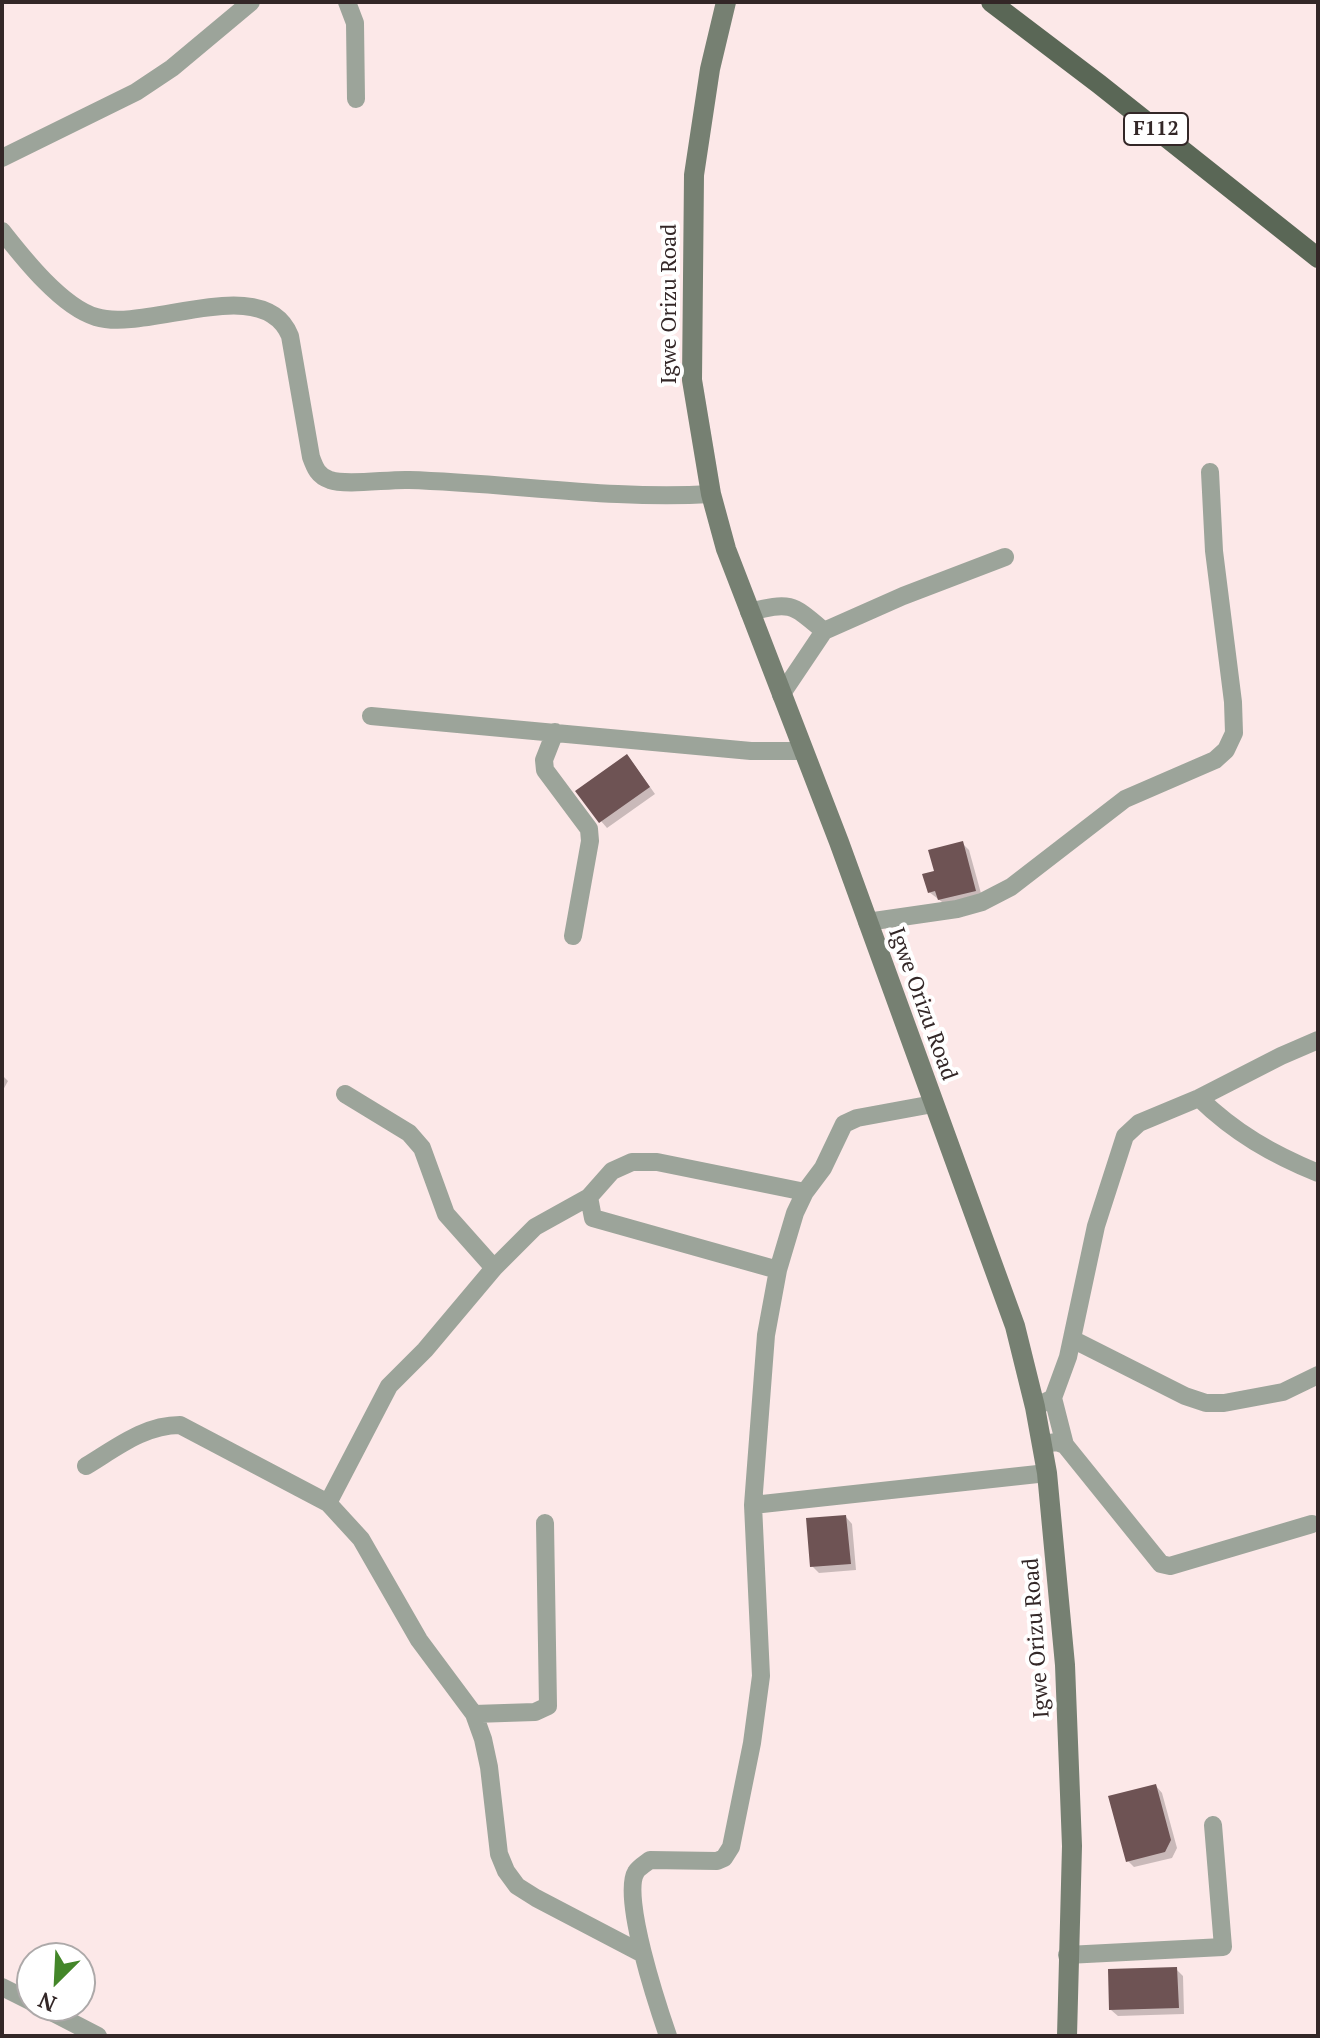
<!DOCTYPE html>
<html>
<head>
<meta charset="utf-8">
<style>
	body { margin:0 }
	#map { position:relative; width:1320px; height:2038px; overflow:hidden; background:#fce8e8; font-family:"PT Serif",serif }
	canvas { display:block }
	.frame { position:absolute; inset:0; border:4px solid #332727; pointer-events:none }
	.north { position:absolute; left:16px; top:1942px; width:80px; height:80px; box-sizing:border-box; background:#fff; border:2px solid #ada9a9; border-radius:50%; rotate:204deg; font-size:22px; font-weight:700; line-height:32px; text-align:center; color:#332727 }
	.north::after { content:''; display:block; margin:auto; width:28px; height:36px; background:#438629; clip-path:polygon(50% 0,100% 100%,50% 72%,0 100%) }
</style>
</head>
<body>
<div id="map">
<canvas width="1320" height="2038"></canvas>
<div class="frame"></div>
<div class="north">N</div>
</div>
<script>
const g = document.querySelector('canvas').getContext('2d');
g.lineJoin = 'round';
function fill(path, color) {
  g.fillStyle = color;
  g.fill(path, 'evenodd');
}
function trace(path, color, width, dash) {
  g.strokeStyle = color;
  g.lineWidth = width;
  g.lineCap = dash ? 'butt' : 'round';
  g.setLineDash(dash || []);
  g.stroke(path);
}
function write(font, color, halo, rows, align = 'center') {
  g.font = font + ' "PT Serif",serif';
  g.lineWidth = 8;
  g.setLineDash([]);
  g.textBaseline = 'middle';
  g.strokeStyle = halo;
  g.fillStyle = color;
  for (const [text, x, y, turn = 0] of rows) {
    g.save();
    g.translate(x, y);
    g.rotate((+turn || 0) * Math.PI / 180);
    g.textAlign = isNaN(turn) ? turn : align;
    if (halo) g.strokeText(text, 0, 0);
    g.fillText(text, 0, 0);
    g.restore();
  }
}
fill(new Path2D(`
	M633,763L655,794L607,828L601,821Z
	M963,844L969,850L982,897L946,905L929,892Z
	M2,1075L8,1081L2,1092Z
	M846,1517L852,1524L856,1570L819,1573L812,1566Z
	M1156,1786L1162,1793L1177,1848L1172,1858L1134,1867L1128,1861Z
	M1176,1969L1183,1976L1184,2014L1118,2016L1111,2010Z`), '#0003');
fill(new Path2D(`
	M627,754L650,787L599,823L575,791Z
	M963,841L976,891L938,900L935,891L928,893L922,874L934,871L928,850Z
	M846,1515L851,1564L810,1567L806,1518Z
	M1156,1784L1171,1840L1165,1852L1126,1862L1108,1796Z
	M1177,1967L1179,2008L1109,2010L1108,1969Z`), '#6e5354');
trace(new Path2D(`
	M347,2L355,23L356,99
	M2,158L136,92L172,68L251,2
	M2,231C24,259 62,307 96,317C147,333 264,271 290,336L311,457C315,468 318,476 330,480C346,486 389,479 409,480C510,483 611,500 711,494
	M749,612C791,602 791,603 824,631
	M781,695L824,631L903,596L1005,557
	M371,716L751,751H803
	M555,732L544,760L545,770L589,829L590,841L573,936
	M867,922L957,909L982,902L1011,887L1125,799L1215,760L1226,750L1234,733L1233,702L1214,551L1210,472
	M345,1094L409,1133L422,1148L446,1214L494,1268
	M1199,1098C1235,1133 1272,1154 1318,1173
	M589,1197L593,1218L778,1270
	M1072,1339L1185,1396L1206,1403H1224L1283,1392L1318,1375
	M1053,1398L1065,1445
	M1035,1407L1053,1398L1068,1357L1096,1226L1125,1136L1139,1123L1199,1098L1281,1056L1318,1040
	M1042,1444L1057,1442L1065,1445L1161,1564L1170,1566L1312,1524
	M86,1466C116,1448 144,1425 180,1425L328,1503L361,1539L419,1640L474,1714L483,1739L489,1767L499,1854L506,1871L517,1886L536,1898L643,1954
	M328,1503L389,1386L425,1350L494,1268L535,1227L589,1197L612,1171L632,1162H657L805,1192
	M753,1505L1047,1473
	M474,1714L535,1712L548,1706L545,1523
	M1067,1955L1223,1947L1213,1825
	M2,1987L32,2002
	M40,2006L98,2036
	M668,2036C658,2007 621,1896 636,1872C638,1868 646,1863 650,1860L717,1861L724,1858L731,1847L752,1743L761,1676L753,1505L766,1335L778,1270L795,1213L805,1192L823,1168L844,1124L857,1118L933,1104`), '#9ca49a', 18);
trace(new Path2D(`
	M726,2L710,69L694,175L692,380L711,494L726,549L839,842L1015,1326L1035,1407L1047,1473L1065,1665L1072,1846L1067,2036`), '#768072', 20);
trace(new Path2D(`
	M991,2L1099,84L1318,258`), '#5a6756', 20);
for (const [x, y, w] of [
	[1156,129,64]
]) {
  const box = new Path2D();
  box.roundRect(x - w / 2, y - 16, w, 32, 6);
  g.fillStyle = '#fff';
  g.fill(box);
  trace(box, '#332727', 2);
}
write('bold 20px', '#332727', null, [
	["F112",1156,129]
]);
write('22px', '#332727', '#fff', [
	["Igwe Orizu Road",670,304,-90],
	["Igwe Orizu Road",922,1004,70],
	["Igwe Orizu Road",1037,1638,-94]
]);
</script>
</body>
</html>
